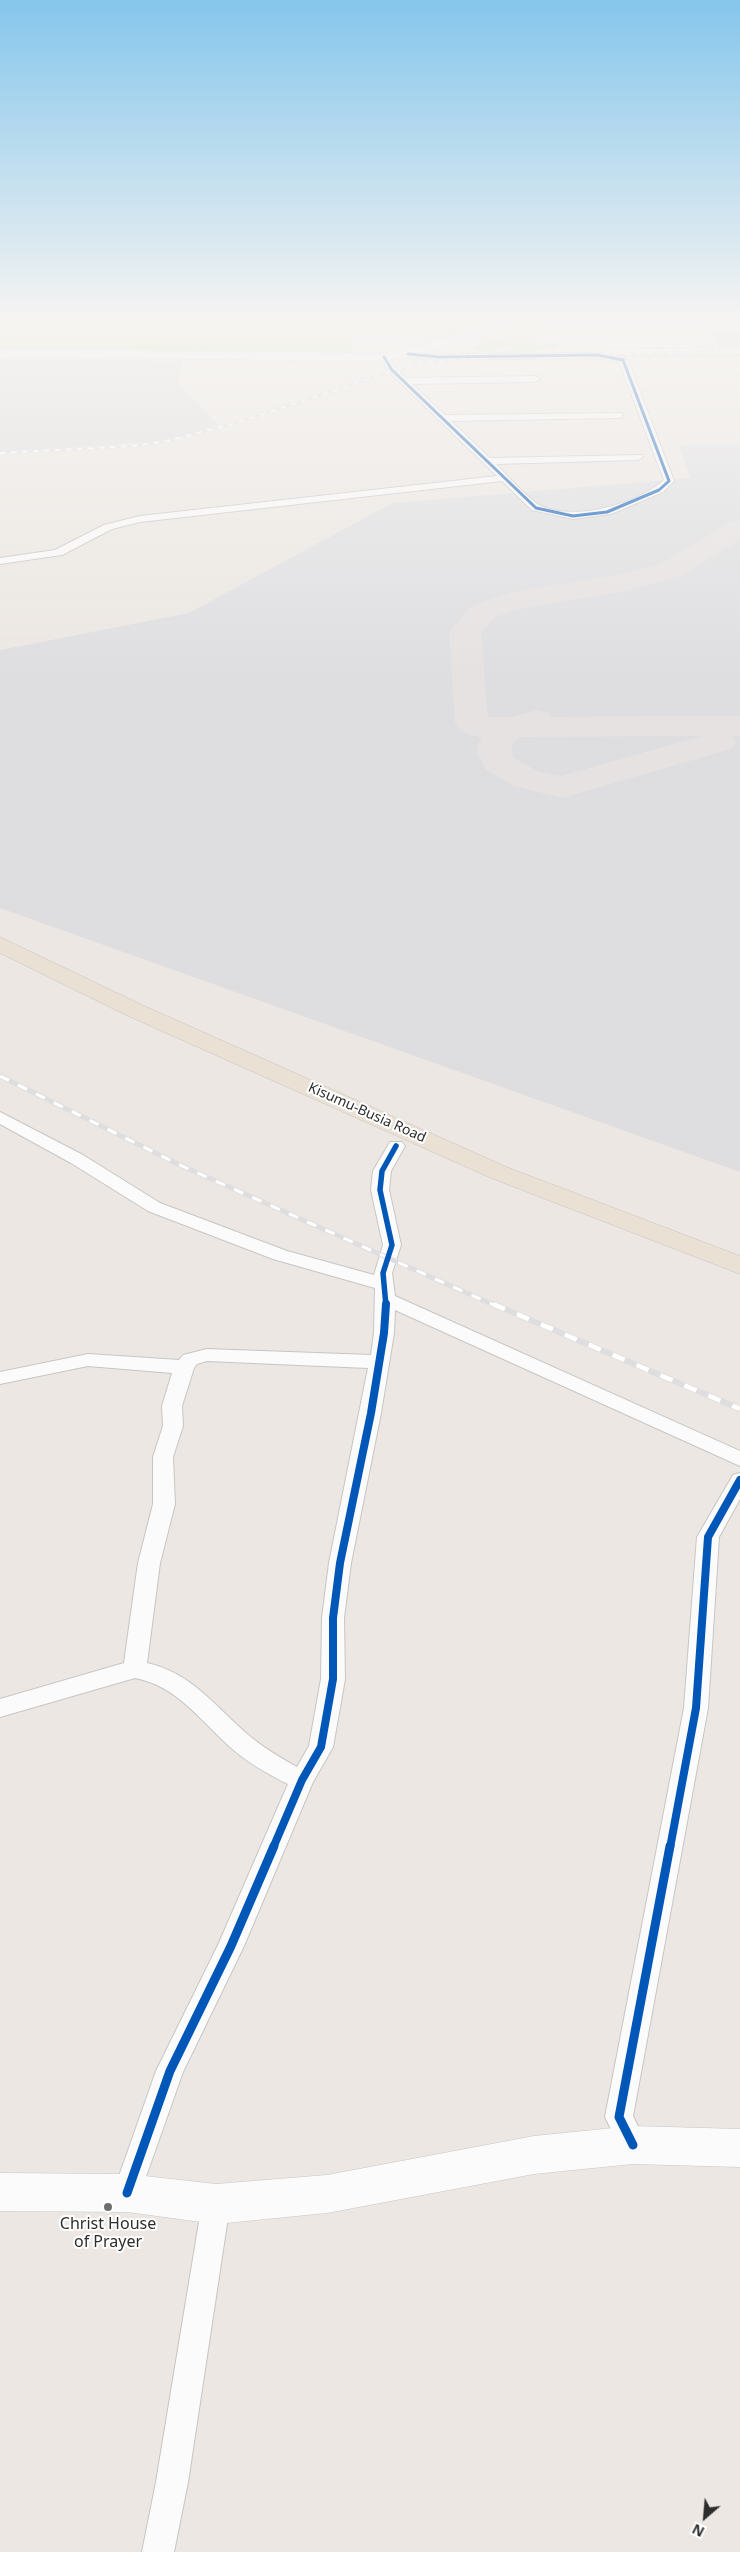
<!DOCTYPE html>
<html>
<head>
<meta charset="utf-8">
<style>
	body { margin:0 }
	#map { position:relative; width:740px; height:2552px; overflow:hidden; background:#ece7e2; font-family:"Noto Sans",sans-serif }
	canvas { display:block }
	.north { position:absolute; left:680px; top:2492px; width:50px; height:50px; -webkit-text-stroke:4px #fff; paint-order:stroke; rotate:207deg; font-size:14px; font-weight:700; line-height:20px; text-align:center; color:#2d2d2d }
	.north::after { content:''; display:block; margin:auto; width:18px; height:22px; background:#2d2d2d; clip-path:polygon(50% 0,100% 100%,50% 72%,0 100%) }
</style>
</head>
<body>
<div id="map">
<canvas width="740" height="2552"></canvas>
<div class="north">N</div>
</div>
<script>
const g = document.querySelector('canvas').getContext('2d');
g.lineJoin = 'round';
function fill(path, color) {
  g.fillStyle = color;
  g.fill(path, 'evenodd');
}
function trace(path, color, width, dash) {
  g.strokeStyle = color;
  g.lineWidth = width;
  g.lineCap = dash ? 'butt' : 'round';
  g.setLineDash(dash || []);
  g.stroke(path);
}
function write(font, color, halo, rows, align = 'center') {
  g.font = font + ' "Noto Sans",sans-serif';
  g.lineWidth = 4;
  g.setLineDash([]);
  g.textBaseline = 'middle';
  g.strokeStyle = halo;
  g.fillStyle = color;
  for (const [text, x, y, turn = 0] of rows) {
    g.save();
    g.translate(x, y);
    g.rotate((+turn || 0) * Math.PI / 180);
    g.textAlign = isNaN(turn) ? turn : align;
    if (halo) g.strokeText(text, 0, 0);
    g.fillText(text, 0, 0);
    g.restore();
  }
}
fill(new Path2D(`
	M0,359L183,361L178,383L218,425L178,438L152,442L0,452Z`), '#dfdcde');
fill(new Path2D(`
	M740,444V1172L0,908V650L189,613L392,503L690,478L679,445Z`), '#dedee1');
fill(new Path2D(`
	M0,322H509L457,339L354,336L351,353L0,349Z
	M525,322H553L498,336L484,337L485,334Z
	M499,341L557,344V346C542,351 522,354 506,352L518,347L501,345L490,352L472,349L479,343Z`), '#d0e8b9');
fill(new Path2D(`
	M740,520V540L682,575L632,590L518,609L494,618L481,633L488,717H511L537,710L549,713L551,717L740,716V736H732L736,742L731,749L562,798L514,786L486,770L477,753L478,744L482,737C470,736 462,733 455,723L449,632L472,606L511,592L628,573L662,563L730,522ZM702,736L561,776L537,771L513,757L512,744L521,737Z`), '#e5e2e1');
const building = new Path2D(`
	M711,330H740V346H720Z`);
fill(building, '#d0cdc9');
trace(building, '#d7d3ce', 1);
const minor = new Path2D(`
	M740,348V354L614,355L628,360L674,481L663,492L611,514L573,519L532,510L502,481L140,522L112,529L62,555L0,564V558L55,550L104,525L140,516L497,476L389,372L379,357L384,354L387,355L396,368L406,378L535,376L540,379L535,382L412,384L445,415L622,413V417L619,418L451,421L490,458L642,455L643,457L638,460L496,464C505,473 530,501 541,506C575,521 636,505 664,480L619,362L597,358L439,360L408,357L405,356V352L439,354L603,353L607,349Z
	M0,1112L83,1155L160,1203L287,1251L374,1275L383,1245L371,1190L373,1171L390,1142H402L405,1146L391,1171L389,1190L401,1245L392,1273L395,1296L740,1451V1466L395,1310L394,1333L381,1413L351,1563L344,1618L345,1679L333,1747L313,1782L244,1946L183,2072L137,2202L127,2206L117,2202L113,2193L156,2071L218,1945L288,1784C267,1774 247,1762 230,1747C200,1720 177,1686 135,1678L0,1717V1699L124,1663L138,1563L153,1504V1457L163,1426L162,1406L172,1373L88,1366L0,1384V1372L88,1354L179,1360L183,1355L207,1349L371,1355L374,1333L375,1288L273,1259L148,1211L71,1163L0,1124ZM207,1361L368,1368L329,1563L322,1618L321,1679L309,1746L297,1767C279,1757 262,1747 246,1733C215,1706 190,1672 147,1663L160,1563L175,1504L173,1457L183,1426L182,1406L194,1368L197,1364Z
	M740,1473V1499L719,1537L708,1708L633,2116L647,2145L643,2154L633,2158L623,2154L605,2117L684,1708L697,1537L733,1475Z
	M216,2191L226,2195L230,2204L188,2482L174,2552H142L156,2482L202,2204L206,2195Z`);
const secondary = new Path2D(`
	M497,322H515L513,325L413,357L384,361L0,357V349L384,353L406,350Z
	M633,2126L740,2129V2167L633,2164L534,2174L327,2213L216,2224L127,2212L0,2211V2173L127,2174L216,2184L327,2175L534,2136Z`);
const trunk = new Path2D(`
	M0,937L142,1005L509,1168L740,1256V1274L491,1178L126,1015L0,953Z`);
trace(minor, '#c7c6c5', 2);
trace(secondary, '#c7c6c5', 1);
trace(trunk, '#c6c4c3', 1);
fill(minor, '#fcfbfb');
fill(secondary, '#fcfbfb');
fill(trunk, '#eae0d4');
const railFar2 = new Path2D(`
	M0,453L135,446L168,441L239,422L418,363L497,357L740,351`);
const railFar1 = new Path2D(`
	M0,1076L182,1166L496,1306`);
const rail = new Path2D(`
	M493,1304L740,1409`);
trace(railFar2, '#dedee0', 3);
trace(railFar1, '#dedee0', 5);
trace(rail, '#dedee0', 6);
trace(railFar2, '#fff', 2, [5.5]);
trace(railFar1, '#fff', 3, [10]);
trace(rail, '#fff', 4.5, [13]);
trace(new Path2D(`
	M384,357L392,370L536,508L573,516L607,512L659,490L669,481L623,360L597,355L439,357L408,354`), '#0057b8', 3);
trace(new Path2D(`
	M386,1306L383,1273L392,1245L380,1190L382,1171L396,1146`), '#0057b8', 5.5);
trace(new Path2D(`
	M273,1848L302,1780L321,1747L333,1679V1618L340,1563L371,1413L384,1333L386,1304
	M670,1848L696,1708L708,1537L740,1480`), '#0057b8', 8);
trace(new Path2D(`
	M633,2145L619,2117L670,1846
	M127,2193L170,2071L231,1946L274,1846`), '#0057b8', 9);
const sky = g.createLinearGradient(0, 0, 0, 679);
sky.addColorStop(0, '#85c6ec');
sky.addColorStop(0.47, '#f6f4f2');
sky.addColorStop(1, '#f6f4f200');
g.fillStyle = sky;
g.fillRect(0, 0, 740, 679);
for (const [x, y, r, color] of [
	[108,2207,5,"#706e6c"]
]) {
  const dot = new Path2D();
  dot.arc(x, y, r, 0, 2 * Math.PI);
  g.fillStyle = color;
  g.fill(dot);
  trace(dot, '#fff', 2);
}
write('14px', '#2d2d2d', '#fff', [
	["Kisumu-Busia Road",367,1113,24]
]);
write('16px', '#2d2d2d', '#fff', [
	["Christ House",108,2224],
	["of Prayer",108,2242]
]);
</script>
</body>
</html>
